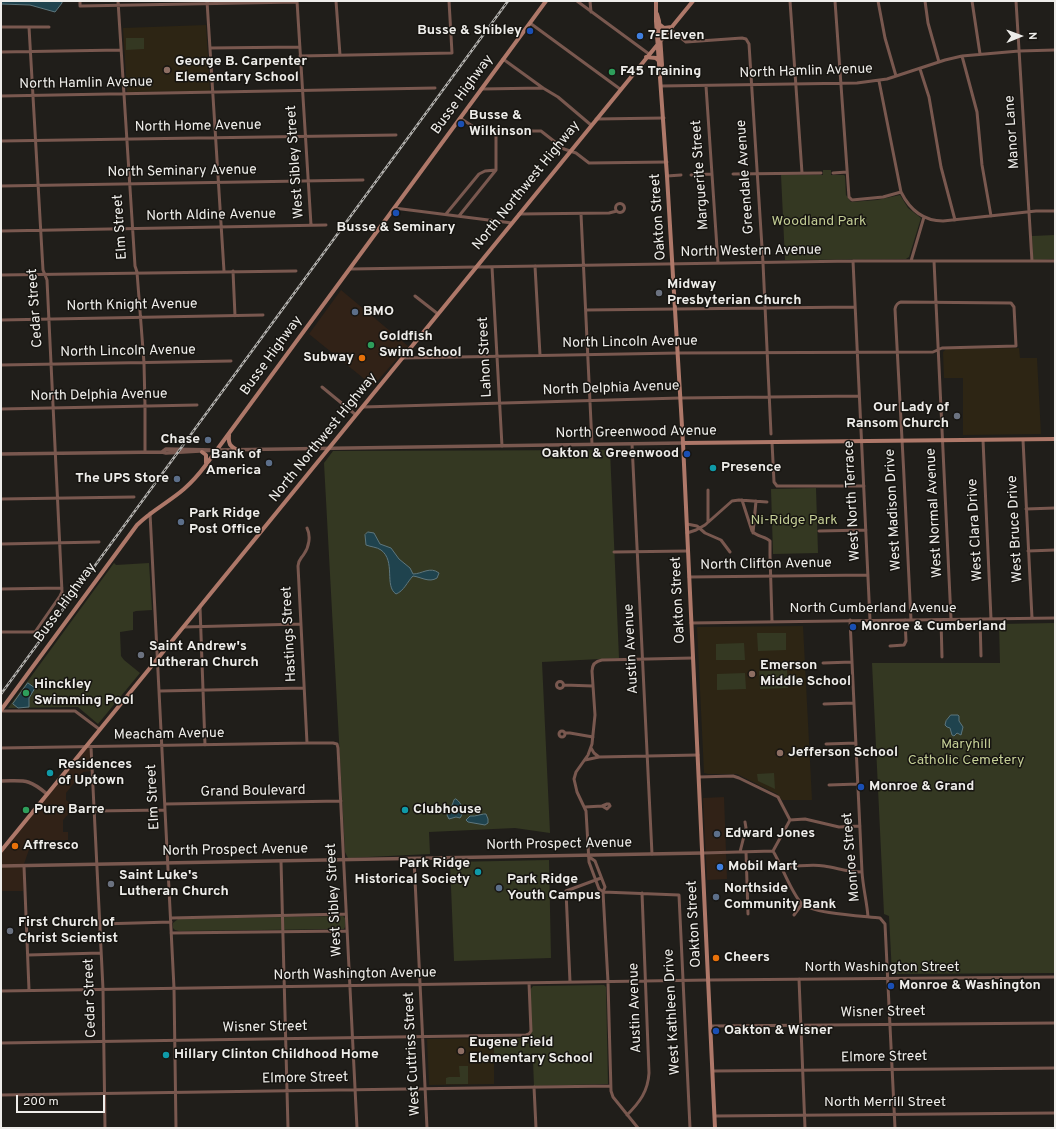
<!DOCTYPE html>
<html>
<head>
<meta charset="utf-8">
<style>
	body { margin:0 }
	#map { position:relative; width:1056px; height:1129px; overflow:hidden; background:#201e1a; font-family:Overpass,sans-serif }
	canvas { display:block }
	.frame { position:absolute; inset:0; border:2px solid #eeedea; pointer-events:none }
	.north { position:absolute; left:1000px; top:16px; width:40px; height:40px; -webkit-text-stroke:3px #171511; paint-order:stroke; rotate:89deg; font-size:11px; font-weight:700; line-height:16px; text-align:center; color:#eeedea }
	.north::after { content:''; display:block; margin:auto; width:14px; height:18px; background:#eeedea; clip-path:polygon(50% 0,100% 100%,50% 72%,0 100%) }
	.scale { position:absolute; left:16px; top:1095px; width:89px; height:18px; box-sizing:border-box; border:2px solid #eeedea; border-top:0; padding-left:5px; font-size:12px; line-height:14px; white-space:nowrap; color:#eeedea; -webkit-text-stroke:3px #171511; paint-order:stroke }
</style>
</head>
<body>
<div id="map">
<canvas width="1056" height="1129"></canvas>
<div class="frame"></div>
<div class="north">N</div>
<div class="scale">200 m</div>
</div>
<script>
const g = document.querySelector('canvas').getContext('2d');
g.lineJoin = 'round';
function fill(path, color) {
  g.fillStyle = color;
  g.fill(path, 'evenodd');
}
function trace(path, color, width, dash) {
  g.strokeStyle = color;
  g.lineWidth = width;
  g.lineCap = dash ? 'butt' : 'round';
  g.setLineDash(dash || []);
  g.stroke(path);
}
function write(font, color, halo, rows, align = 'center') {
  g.font = font + ' Overpass,sans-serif';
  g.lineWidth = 3;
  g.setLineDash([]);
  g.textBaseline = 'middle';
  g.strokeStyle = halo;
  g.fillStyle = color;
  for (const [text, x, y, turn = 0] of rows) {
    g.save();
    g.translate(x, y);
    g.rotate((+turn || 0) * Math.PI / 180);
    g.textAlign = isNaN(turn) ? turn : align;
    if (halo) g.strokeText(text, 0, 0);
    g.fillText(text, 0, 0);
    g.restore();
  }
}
fill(new Path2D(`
	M341,290L408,346L373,386L309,334Z
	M88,747L92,748V771L83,772L66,793V800L75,807L63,820V832H68V840L32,841L24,864L23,891H1V854Z
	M724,797L727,879L707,880L703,798Z`), '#312217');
fill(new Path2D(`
	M206,25L210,91L127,92L123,28Z
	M1019,348L1020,358H1037L1041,434L963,435V378H944L943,352L946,349Z
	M803,626L812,800H782L777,794L737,774H708L704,773L697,627Z
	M494,1038V1084L429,1085L427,1039Z`), '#2d2514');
fill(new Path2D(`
	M126,38H144V49L126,50Z
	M823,170H831V175H844L845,176L846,195L851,202L877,200L900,195L908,208L921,218L909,257L906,259L785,260L781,175H823Z
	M1055,235V259L1033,260L1032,236Z
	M610,450L619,658L542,662L550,833L515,828L429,832L430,854L348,858L345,852L324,463L333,451Z
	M816,488L818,553L773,554L771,489Z
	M114,563L116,565L149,563L152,610L136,611L133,612V630L120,632L121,656L124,660L140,673L98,724L78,707L8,708Z
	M1055,623V973L892,974L889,916L884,914L872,663H1000L999,624Z
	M757,633H786V650L758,651Z
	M744,643L745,660H716V644Z
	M787,670L788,688L760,689L759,671Z
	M745,673L746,689L717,690V674Z
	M774,773L775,789L758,781L757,774Z
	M549,860L551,958L454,961L450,862Z
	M343,916L345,918V927L344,929L179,931L175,930L173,928V923L178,919Z
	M604,985L606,987L608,1084L534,1086L533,1061L494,1062V1038H529L531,1036L530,990L533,986Z
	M459,1066H468V1084H446V1078L449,1077H460Z`), '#343822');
const water = new Path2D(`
	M1,1H62V3L55,12L30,5L1,4Z
	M368,532L374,533L380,544L391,548L399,559L410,568L413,574C422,574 430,566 439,573L437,578C429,583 421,577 413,576C407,582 404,591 396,594C384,586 396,561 381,550C377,547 371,547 366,545L365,535Z
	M28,683L35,688L29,698V707L18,708L13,704Z
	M951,715H958L959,716V721L963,727L961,735L957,733L954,736L952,735L950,728L947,727L945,725L946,721Z
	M456,799C462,803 465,812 460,818L456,817L449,819L447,815L451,808L454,800Z
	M484,814H486L488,819V823L485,825L468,822L466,820L470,816H474Z`);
fill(water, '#1f434e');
trace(water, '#5d767d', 1);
trace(new Path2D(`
	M80,1V6L297,2
	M118,1L135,266L137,272L144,363L145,406V452
	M207,1L224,271
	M297,1L311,225
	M336,1L340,55
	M577,1L649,54
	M590,1L591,12
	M790,1L802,173
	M835,1L849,197L852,200L883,197L901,192
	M878,1L885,38L896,76
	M925,1L928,23L939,62
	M972,1L980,54
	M530,23L620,89
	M1,27H49
	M670,29L686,42L742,38L746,39L749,44L763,263L771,434
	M210,48L300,47
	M1,52L121,50
	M300,56L452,53L449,1
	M962,56L977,112L982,165L991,216
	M503,59L543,88L558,97L591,125
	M920,69L929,97L941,167L955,220
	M879,81L901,192C910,210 923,221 943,221L1036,211H1055
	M661,86L857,83L887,79L945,60L962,56L1019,51L1055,50
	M706,86L718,263
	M481,89L543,88
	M1,96L435,88
	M460,118L480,131H541L564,149L576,153L589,163L667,162
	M596,119L664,118
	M1,141L396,135
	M833,173L847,172
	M733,174L821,173
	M691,175L712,174
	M667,176L681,175
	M1,186L363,180
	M615.5 208a4.5 4.5 0 1 1 9 0a4.5 4.5 0 1 1-9 0Z
	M394,208L512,223
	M446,214L479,174L485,171L496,170
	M519,214L609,213L617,211
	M581,214L592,444
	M459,216L496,170V132
	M1,231L326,225
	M853,261L870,620
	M911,261L924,217
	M934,261L951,619
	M1034,261H1055
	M535,266L540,355
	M492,267L502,446
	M350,269L853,261H1032L1016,1
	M233,271L235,316
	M1,275L296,271
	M415,296L438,314
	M586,310L855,307
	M1,320L263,315
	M403,358L678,353L933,352L942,348L1016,346L1014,307L1011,303L901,302C897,303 896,305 895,309C901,413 906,516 911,620
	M1,365L231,361
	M322,387L356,415
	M363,407L680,398L859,396
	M1,409L197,405
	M983,440L991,619
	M1023,440L1032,618
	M772,442L774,482L777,486H864
	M632,444L652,854
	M708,490V522
	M1,499L134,497
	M742,500L752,531C757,537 765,536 770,541V555L772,621
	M1026,509L1055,508
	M150,513L174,988L176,1128
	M687,524L697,526L705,533L721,540L730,552
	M307,528C311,536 309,547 304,554C301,559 298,560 298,566L307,743
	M819,531L866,530
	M687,533L696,530L705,525L732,501L739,500L767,502
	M753,533L756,501
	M1,544L99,542
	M1028,551L1055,550
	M614,552L688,551
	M689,577L868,575
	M1,589L62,588
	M200,607L205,745
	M980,619L981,656
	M850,620L862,872C863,888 867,902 868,917
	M941,620L942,657
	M691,623L1055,618
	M184,627L301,624
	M1,632H35L60,596L62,592L47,280L43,270L29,27
	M890,646L904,645L906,641L905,620
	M823,663L852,662
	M556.5 685a3.5 3.5 0 1 1 7 0a3.5 3.5 0 1 1-7 0Z
	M564,685L593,686
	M160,691L304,688
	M824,704L854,703
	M1,711H75L99,729
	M559 734a3 3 0 1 1 6 0a3 3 0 1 1-6 0Z
	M565,733H570L593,737
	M826,744L856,743
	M91,747L103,989L105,1128
	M1,748L307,743H333L337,744L338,748L357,1128
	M591,748L594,753L599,757
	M585,760L599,757L698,755
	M699,777L733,776L739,778L778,797L790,820L773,851
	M829,785L858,784
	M165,804L341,801
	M585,807L602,806L607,804H609L610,806L607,809L602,806
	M94,811L165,810
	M790,820L805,819L839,827L860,826
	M773,851C782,866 790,890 801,903C812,914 863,916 880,918L885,924L895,1128
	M740,852L746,828L745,822
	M746,852L748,914
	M703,853L773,851
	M588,856L595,861L605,887L603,892L608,982L611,1091L613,1097L638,1128
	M414,859L427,1128
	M281,861L288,1128
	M24,866L29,990
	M783,868C797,866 810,864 824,866C838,868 847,872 862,872
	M603,892L599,889L589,862L586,811L577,792L574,779L576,772L588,755L592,744L595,715L592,671C592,664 596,661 602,660L693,658
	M603,892L679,895L690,1128
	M794,915L802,904
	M171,918L346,914
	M100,924L171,922
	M171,933L347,931
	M28,955L101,953
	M799,979L805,1128
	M570,982L566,891L601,878
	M1,991L709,980L1055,977
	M711,1026L1055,1023
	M1,1043L526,1035L529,1034L531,1031L529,983
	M713,1071L1055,1068
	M534,1087L536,1128
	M1,1095L610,1086
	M627,1115C640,1102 648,1091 649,1073L642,893
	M715,1116L1055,1113`), '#79584f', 3);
trace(new Path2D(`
	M162,452L166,449L214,450
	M1,454L162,452L166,453L217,450L683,443
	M1,781C25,781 28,778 47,794
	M1,866L703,853`), '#79584f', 3.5);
trace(new Path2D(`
	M656,1V21L667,176L683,443L715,1128
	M657,14L659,21L662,65L660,71
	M659,24L664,28L672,27
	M646,57L656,58L658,60
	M229,435C228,444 230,446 237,450
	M683,443L1055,439
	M202,452L206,455V463
	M1,710L137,525C151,511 169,502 184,489C192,482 199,474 205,466L546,1
	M1,851L693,1`), '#ae7869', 4);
const rail = new Path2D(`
	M1,694L508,1`);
trace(rail, '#b2b1ae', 2.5);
trace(rail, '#171511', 1, [3]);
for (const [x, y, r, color] of [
	[530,31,4,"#1a4fb4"],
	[640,36,4,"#3f7fe0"],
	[167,70,4,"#8d6e63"],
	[612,72,4,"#2e9e5b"],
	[461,124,4,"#1a4fb4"],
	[396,213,4,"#1a4fb4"],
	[659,293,4,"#6b7280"],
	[355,312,4,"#5c6f8a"],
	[371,345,4,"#2e9e5b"],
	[362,358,4,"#e8710a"],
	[957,416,4,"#6b7280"],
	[208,440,4,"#5c6f8a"],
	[687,454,4,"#1a4fb4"],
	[269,463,4,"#5c6f8a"],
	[713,468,4,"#0f9aa8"],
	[177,479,4,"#5c6f8a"],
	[181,522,4,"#5c6f8a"],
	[853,627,4,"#1a4fb4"],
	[141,655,4,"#6b7280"],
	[752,674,4,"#8d6e63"],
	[26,693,4,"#2e9e5b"],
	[780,753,4,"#8d6e63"],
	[50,773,4,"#0f9aa8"],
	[861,787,4,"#1a4fb4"],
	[26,810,4,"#2e9e5b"],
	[405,810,4,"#0f9aa8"],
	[717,834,4,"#5c6f8a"],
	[15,846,4,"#e8710a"],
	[720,867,4,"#3f7fe0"],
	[478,872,4,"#0f9aa8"],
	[111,884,4,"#6b7280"],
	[499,888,4,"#5c6f8a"],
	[716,897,4,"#5c6f8a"],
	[10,931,4,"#6b7280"],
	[716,958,4,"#e8710a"],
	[891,986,4,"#1a4fb4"],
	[716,1031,4,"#1a4fb4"],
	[461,1051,4,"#8d6e63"],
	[166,1055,4,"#0f9aa8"]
]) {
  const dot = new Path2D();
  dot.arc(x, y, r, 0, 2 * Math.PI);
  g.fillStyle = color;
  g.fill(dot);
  trace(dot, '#171511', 1.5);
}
write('bold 14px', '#eeedea', '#171511', [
	["Busse & Shibley",522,31,"right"],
	["7-Eleven",648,36],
	["George B. Carpenter",175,62],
	["Elementary School",175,78],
	["F45 Training",620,72],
	["Busse &",469,116],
	["Wilkinson",469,132],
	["Busse & Seminary",396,228,"center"],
	["Midway",667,285],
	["Presbyterian Church",667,301],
	["BMO",363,312],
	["Goldfish",379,337],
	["Swim School",379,353],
	["Subway",354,358,"right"],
	["Our Lady of",949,408,"right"],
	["Ransom Church",949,424,"right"],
	["Chase",200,440,"right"],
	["Oakton & Greenwood",679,454,"right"],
	["Bank of",261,455,"right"],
	["America",261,471,"right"],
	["Presence",721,468],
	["The UPS Store",169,479,"right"],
	["Park Ridge",189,514],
	["Post Office",189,530],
	["Monroe & Cumberland",861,627],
	["Saint Andrew's",149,647],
	["Lutheran Church",149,663],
	["Emerson",760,666],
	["Middle School",760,682],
	["Hinckley",34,685],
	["Swimming Pool",34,701],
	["Jefferson School",788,753],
	["Residences",58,765],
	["of Uptown",58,781],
	["Monroe & Grand",869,787],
	["Pure Barre",34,810],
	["Clubhouse",413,810],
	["Edward Jones",725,834],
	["Affresco",23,846],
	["Park Ridge",470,864,"right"],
	["Historical Society",470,880,"right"],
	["Mobil Mart",728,867],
	["Saint Luke's",119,876],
	["Lutheran Church",119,892],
	["Park Ridge",507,880],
	["Youth Campus",507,896],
	["Northside",724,889],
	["Community Bank",724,905],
	["First Church of",18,923],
	["Christ Scientist",18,939],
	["Cheers",724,958],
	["Monroe & Washington",899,986],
	["Oakton & Wisner",724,1031],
	["Eugene Field",469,1043],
	["Elementary School",469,1059],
	["Hillary Clinton Childhood Home",174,1055]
], 'left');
write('14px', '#eeedea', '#171511', [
	["North Hamlin Avenue",806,72,-2],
	["North Hamlin Avenue",86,84,-1],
	["Busse Highway",463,95,-54],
	["North Home Avenue",198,127,-1],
	["Manor Lane",1013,132,-94],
	["West Sibley Street",296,162,-94],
	["North Seminary Avenue",182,172,-1],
	["Marguerite Street",701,175,-94],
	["Greendale Avenue",746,177,-94],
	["North Northwest Highway",527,186,-51],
	["North Aldine Avenue",211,216,-1],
	["Oakton Street",659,217,-94],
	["Elm Street",121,227,-94],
	["North Western Avenue",751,252,-1],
	["North Knight Avenue",132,306,-1],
	["Cedar Street",36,308,-94],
	["North Lincoln Avenue",630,343,-1],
	["North Lincoln Avenue",128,352,-1],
	["Busse Highway",272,356,-54],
	["Lahon Street",486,357,-93],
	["North Delphia Avenue",611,389,-2],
	["North Delphia Avenue",99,396,-1],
	["North Greenwood Avenue",636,433,-1],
	["North Northwest Highway",324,438,-51],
	["West North Terrace",853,501,-93],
	["West Madison Drive",894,510,-93],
	["West Normal Avenue",935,513,-93],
	["West Bruce Drive",1016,529,-93],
	["West Clara Drive",976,530,-93],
	["North Clifton Avenue",766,565,-1],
	["Oakton Street",679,600,-93],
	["Busse Highway",66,603,-54],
	["North Cumberland Avenue",873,609],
	["Hastings Street",290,634,-93],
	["Austin Avenue",632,649,-93],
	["Meacham Avenue",169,735,-1],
	["Grand Boulevard",253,792,-1],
	["Elm Street",154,797,-93],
	["North Prospect Avenue",559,845,-1],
	["North Prospect Avenue",235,851,-1],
	["Monroe Street",852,857,-95],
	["West Sibley Street",335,900,-93],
	["Oakton Street",695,924,-93],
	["North Washington Street",882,968],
	["North Washington Avenue",355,975,-1],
	["Cedar Street",91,998,-92],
	["Austin Avenue",636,1008,-92],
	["West Kathleen Drive",673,1012,-93],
	["Wisner Street",883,1013,-1],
	["Wisner Street",265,1028,-1],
	["West Cuttriss Street",413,1054,-93],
	["Elmore Street",884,1058,-1],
	["Elmore Street",305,1079,-1],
	["North Merrill Street",885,1103]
]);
write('14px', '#c3cd95', '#171511', [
	["Woodland Park",819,222],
	["Ni-Ridge Park",794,521],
	["Maryhill",966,745],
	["Catholic Cemetery",966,761]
]);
</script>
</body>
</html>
